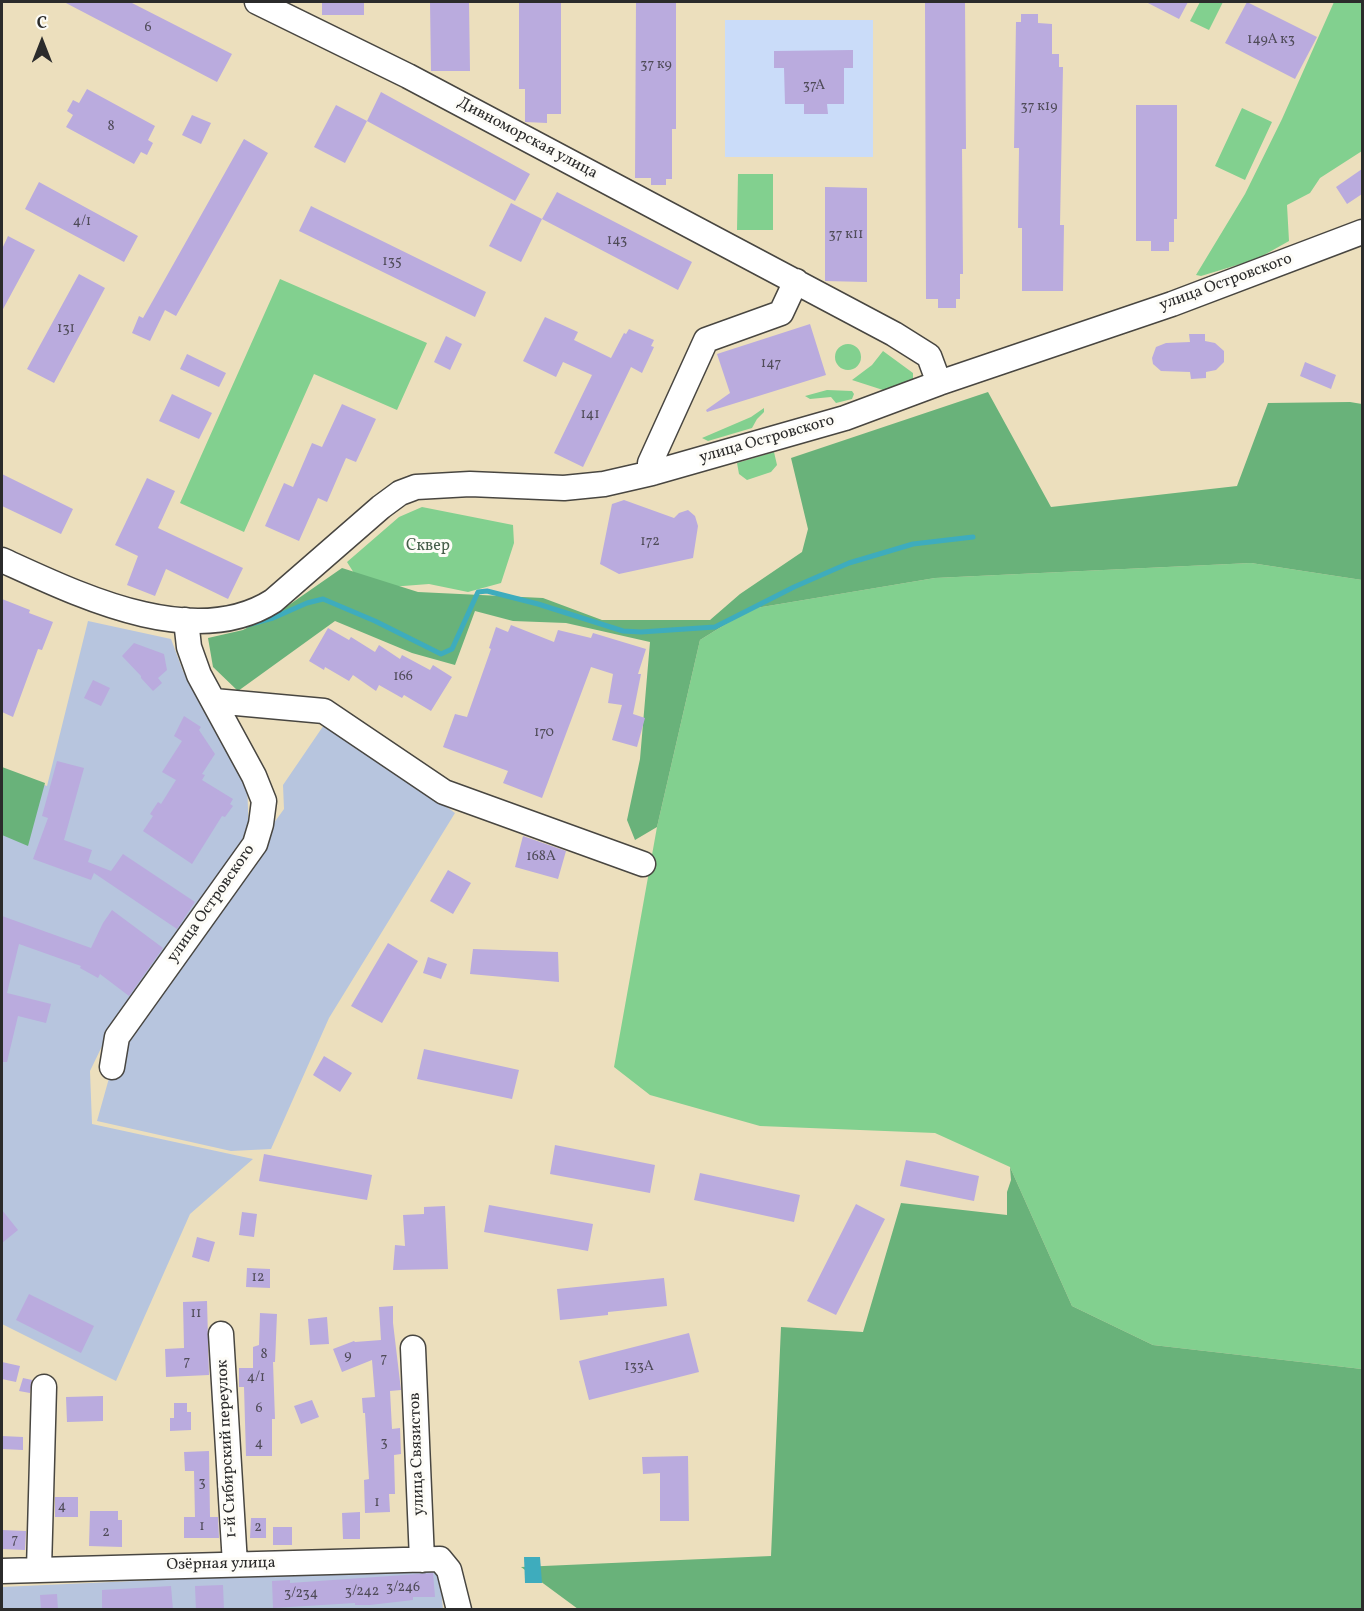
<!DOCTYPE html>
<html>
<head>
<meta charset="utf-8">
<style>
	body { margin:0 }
	#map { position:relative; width:1364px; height:1611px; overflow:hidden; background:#ecdfbd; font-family:Vollkorn,serif }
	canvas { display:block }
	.frame { position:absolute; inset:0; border:3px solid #2b2b2b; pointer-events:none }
	.north { position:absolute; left:12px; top:12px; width:60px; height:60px; -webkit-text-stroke:4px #fdfcf7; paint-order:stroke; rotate:0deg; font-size:16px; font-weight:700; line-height:24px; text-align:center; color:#2b2b2b }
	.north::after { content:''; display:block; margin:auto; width:21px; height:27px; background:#2b2b2b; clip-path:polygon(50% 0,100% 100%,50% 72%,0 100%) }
</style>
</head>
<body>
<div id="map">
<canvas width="1364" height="1611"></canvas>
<div class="frame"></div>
<div class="north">С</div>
</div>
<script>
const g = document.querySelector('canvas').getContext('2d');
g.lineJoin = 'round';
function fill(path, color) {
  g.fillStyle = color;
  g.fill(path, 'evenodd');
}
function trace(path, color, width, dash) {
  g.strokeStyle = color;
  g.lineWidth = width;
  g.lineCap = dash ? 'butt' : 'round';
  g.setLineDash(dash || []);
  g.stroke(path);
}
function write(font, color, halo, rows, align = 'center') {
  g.font = font + ' Vollkorn,serif';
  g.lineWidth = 6;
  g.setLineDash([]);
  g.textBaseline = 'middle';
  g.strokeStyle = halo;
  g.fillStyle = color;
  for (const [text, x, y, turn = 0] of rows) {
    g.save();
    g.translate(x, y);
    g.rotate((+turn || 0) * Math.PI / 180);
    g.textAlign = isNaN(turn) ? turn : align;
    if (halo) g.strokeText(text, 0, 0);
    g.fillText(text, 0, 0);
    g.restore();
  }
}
fill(new Path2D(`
	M725,20H873V157H725Z`), '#cadcf9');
fill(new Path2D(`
	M88,621L171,639L183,671L247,779L249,840L105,1040L90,1071L92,1124L253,1159L190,1214L116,1381L2,1324V769L47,786Z
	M328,719L455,813L329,1018L271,1149L231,1151L97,1121L120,1039L134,1016L284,809L283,785Z
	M439,1567L443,1609H2V1587Z`), '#b7c5de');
fill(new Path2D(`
	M1200,2H1223L1209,30L1190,21Z
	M1334,2H1362V151L1320,178L1310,193L1287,205L1289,241L1257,259L1201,276L1196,275L1245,194L1282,119Z
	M1242,108L1272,122L1245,180L1215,166Z
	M738,174H773V230H737Z
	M280,279L427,343L397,410L314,374L244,532L180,503Z
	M835 357a13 13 0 1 1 26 0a13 13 0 1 1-26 0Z
	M883,351L913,373V379L883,390L852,380L872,365Z
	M827,390L852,391L854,394L852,399L836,403L831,397L810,399L805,396Z
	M764,408V412L757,419L752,428L708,441L702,438L751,417Z
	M774,452L777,465L771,472L747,480L739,474L737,463Z
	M422,507L513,525L514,543L501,583L468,592L429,584L364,589L347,562L399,517Z
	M1251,563L1362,580V1369L1153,1345L1072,1306L1010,1167L935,1133L760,1126L650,1095L614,1067L657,827L700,640L750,609L935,578Z`), '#82d08f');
fill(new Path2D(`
	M988,392L1051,507L1237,486L1268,403L1350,402L1362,404V580L1251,563L935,578L750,609L700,640L657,827L635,840L627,820L640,759L650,642L566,623L513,621L475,611L455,665L412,653L335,621L238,691L213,667L208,638L243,630L286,607L342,568L418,592L543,598L602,620H710L740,594L802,552L808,529L791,458Z
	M2,767L45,783L28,846L2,835Z
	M1010,1167L1072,1306L1153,1345L1362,1369V1609H578L521,1567L771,1556L781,1327L863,1332L901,1203L1007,1215V1192L1011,1180Z`), '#69b27a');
fill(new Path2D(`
	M524,1557H540L542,1583H525Z`), '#3eacbd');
trace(new Path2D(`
	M247,625L273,618L307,603L323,599L375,621L441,654L452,649L478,592L487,591L538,604L623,631L641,632L715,627L794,587L849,563L913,544L973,537`), '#3eacbd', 5);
fill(new Path2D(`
	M64,2H130L232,54L217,82Z
	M322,2H364V15H322Z
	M430,2H469L470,71H431Z
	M519,2H561V114H547V123L525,122V89H519Z
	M636,2H676V129H672V179H666V185H651V178H635Z
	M925,2H965L966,149H962L963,274H960V299H956V308H938V299H926Z
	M1146,2H1188L1179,19Z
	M1247,2L1317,37L1295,79L1225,43Z
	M1021,14H1038V23L1052,24V54H1059V67H1063L1060,225H1064L1063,291H1022V228H1018L1019,148H1014L1016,22H1021Z
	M853,50V68H844V104H827L828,114H804V104H785L784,68H774V51Z
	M87,89L155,126L148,140L153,143L147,155L141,152L134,164L66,127L73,115L67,111L73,100L79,103Z
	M381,92L530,174L515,201L367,121Z
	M336,105L367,121L345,163L314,147Z
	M1136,105H1177V219H1174V242H1169V251H1151V241H1136Z
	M192,115L211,123L201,144L182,135Z
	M244,139L268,153L176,316L165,310L150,341L132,333L139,316L143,318Z
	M1362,169V194L1347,204L1336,187Z
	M39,182L138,236L124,262L25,209Z
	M825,187L867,188V282L825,281Z
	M557,192L692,262L678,290L542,219Z
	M511,203L542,219L521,262L489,246Z
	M311,206L486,292L475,317L299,231Z
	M8,236L35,250L2,311V249Z
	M79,274L105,288L54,383L27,369Z
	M545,317L578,332L574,340L611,358L624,333L626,334L629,329L654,340L651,346L654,347L642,373L631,367L583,467L554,453L592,375L563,362L556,377L523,361Z
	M810,324L826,375L707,412L706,410L730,393L717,354Z
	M1189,334H1205V341L1215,343L1224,351V362L1216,370L1206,372V378L1191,379L1190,372L1161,371L1153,364L1152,358L1156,347L1166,343L1190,342Z
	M446,336L462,344L450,370L434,362Z
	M187,354L226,373L219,387L180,369Z
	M1305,362L1336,375L1331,389L1300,376Z
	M172,394L212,413L199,439L159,421Z
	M342,404L376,419L356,462L346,458L327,502L318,498L299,541L265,526L284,483L293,487L312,443L322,447Z
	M2,474L73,509L61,534L2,506Z
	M147,478L175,491L158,528L243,568L228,599L166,569L155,596L127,585L138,556L115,545Z
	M624,500L674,518L679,513L688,510L695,516L698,526L693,558L619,574L600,564L612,504Z
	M2,599L30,610L29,613L53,622L42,650L38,649L13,717L2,712Z
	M511,625L554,642L558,630L591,638L593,633L646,649L638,674H641L633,714L645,718L637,747L612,740L622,705L608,703L613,674L591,667L542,798L503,783L508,771L443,747L455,714L467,717L491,649L489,648L496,627L508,632Z
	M328,628L349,640L351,637L375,652L379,645L400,659L402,655L430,670L433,665L452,677L431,711L404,695L402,698L379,685L376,691L353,675L349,681L325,667L324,670L309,661Z
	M134,643L164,654L167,670L158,678L162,683L153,691L141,678V676L122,656Z
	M93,680L110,688L101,706L84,698Z
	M184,716L201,727L199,730L215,754L202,774L205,775L202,780L233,799L230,804L233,806L225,817L222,816L192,864L143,831L153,816L150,814L158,802L161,804L176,780L162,772L182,741L174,736Z
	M57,761L84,768L64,840L92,850L88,862L111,871L123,854L195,902L177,929L94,873L91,880L33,859L48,818L42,816Z
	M523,836L566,851L558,879L515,867Z
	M448,870L471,883L453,914L430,901Z
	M112,910L163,948L129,996L100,974L98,978L80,968L81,966L19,944L7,993L51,1004L46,1023L18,1016L7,1062H2V916L91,948L103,923Z
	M388,943L418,961L382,1023L351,1006Z
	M473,949L558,952L559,982L470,974Z
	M428,957L447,964L441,979L423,973Z
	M424,1049L519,1070L512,1099L417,1079Z
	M324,1056L352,1073L340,1092L313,1075Z
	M555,1145L655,1165L650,1193L550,1174Z
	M264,1154L372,1175L367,1200L259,1181Z
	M906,1160L979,1176L974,1201L900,1186Z
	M700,1173L800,1195L794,1222L694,1200Z
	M856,1204L885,1219L836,1315L807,1301Z
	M489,1205L593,1224L588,1251L484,1232Z
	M445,1206L448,1269L393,1270L395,1245L405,1246L403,1215L424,1214V1207Z
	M2,1210L18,1230L2,1243Z
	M242,1212L257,1214L254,1237L239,1235Z
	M197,1237L215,1242L209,1262L192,1257Z
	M247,1268L270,1269V1288L246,1287Z
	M664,1278L667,1306L608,1312V1315L560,1320L557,1289Z
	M29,1294L94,1326L81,1353L16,1320Z
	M207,1301L209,1375L166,1377L165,1349L184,1348L183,1302Z
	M393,1306V1323L401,1390L390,1391L392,1429L400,1428L401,1454L394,1455L395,1494H389L390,1512L365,1513L364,1480L369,1479L365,1413H363L362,1398L375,1397L372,1360L342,1372L333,1349L354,1341L355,1342L381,1340L379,1307Z
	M260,1313L277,1314L275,1362H273L275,1419H272V1456H246L244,1387H239V1368H253V1347L259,1345Z
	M327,1317L329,1344L310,1345L308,1319Z
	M689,1333L699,1372L589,1400L579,1361Z
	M2,1362L20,1366L16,1382L2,1379Z
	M23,1378L32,1380L30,1393L19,1391Z
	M103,1396V1421L67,1422L66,1397Z
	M312,1400L319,1417L301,1424L294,1406Z
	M174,1403H187V1412H191V1430L170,1431V1418H174Z
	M2,1436L23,1437V1450L2,1449Z
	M209,1451L210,1517H218L219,1538H184V1517H195L194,1471H185L184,1452Z
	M688,1456L689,1521H660V1473L643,1474L642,1457Z
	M55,1497H78V1517H55Z
	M90,1511H118V1520H122V1547L89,1546Z
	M360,1512V1539H343L342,1513Z
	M251,1518H266V1538H250Z
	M273,1527H292V1545H273Z
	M2,1530L26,1531L25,1550L2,1549Z
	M433,1573L435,1597H413V1600L370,1605H355V1603L273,1608L272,1581L290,1580V1583Z
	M223,1585L224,1610H196L195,1586Z
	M171,1586L173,1610H102V1590Z
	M57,1594L58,1610H41L40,1595Z`), '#baabde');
const minor = new Path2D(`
	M257,2L408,76L894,334L929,356L939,383
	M652,473L650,463L706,340L781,313L796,281
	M2,560C77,594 193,652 273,601L381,507L400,493L416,487L470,484L564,488L604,484L652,473L845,418L939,383L1172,304L1362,232
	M214,701L324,711L444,792L643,864
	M112,1067L117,1037L255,844L261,824L264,801L254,776L199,675L189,647L186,620
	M221,1334L235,1564
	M413,1348L422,1560
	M39,1569L44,1387
	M2,1571L440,1559L449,1570L459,1610`);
trace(minor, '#484641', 27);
trace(minor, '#fff', 24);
write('14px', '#4f4b58', null, [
	["6",148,28],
	["149А к3",1271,40],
	["37 к9",656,65],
	["37А",814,86],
	["37 к19",1039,107],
	["8",111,127],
	["4/1",82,222],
	["37 к11",846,235],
	["143",617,241],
	["135",392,262],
	["131",66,329],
	["147",771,364],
	["141",590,415],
	["172",650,542],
	["166",403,677],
	["170",544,733],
	["168А",541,857],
	["12",258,1278],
	["11",196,1314],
	["8",264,1355],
	["9",348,1356],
	["7",384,1359],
	["7",187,1362],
	["133А",639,1367],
	["4/1",256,1378],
	["6",259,1409],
	["3",384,1443],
	["4",259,1444],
	["3",202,1483],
	["1",377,1503],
	["4",62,1507],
	["1",202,1527],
	["2",258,1528],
	["2",106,1533],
	["7",15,1540],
	["3/246",403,1588],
	["3/242",362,1592],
	["3/234",301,1594]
]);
write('16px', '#2b2b2b', '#fdfcf7', [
	["Дивноморская улица",527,139,28],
	["улица Островского",1226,283,-20],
	["улица Островского",767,440,-16],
	["улица Островского",212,904,-55],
	["1-й Сибирский переулок",228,1449,-93],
	["улица Связистов",418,1454,-92],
	["Озёрная улица",221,1565,-1]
]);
write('16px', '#455d49', '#fdfcf7', [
	["Сквер",428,547]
]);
</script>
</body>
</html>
